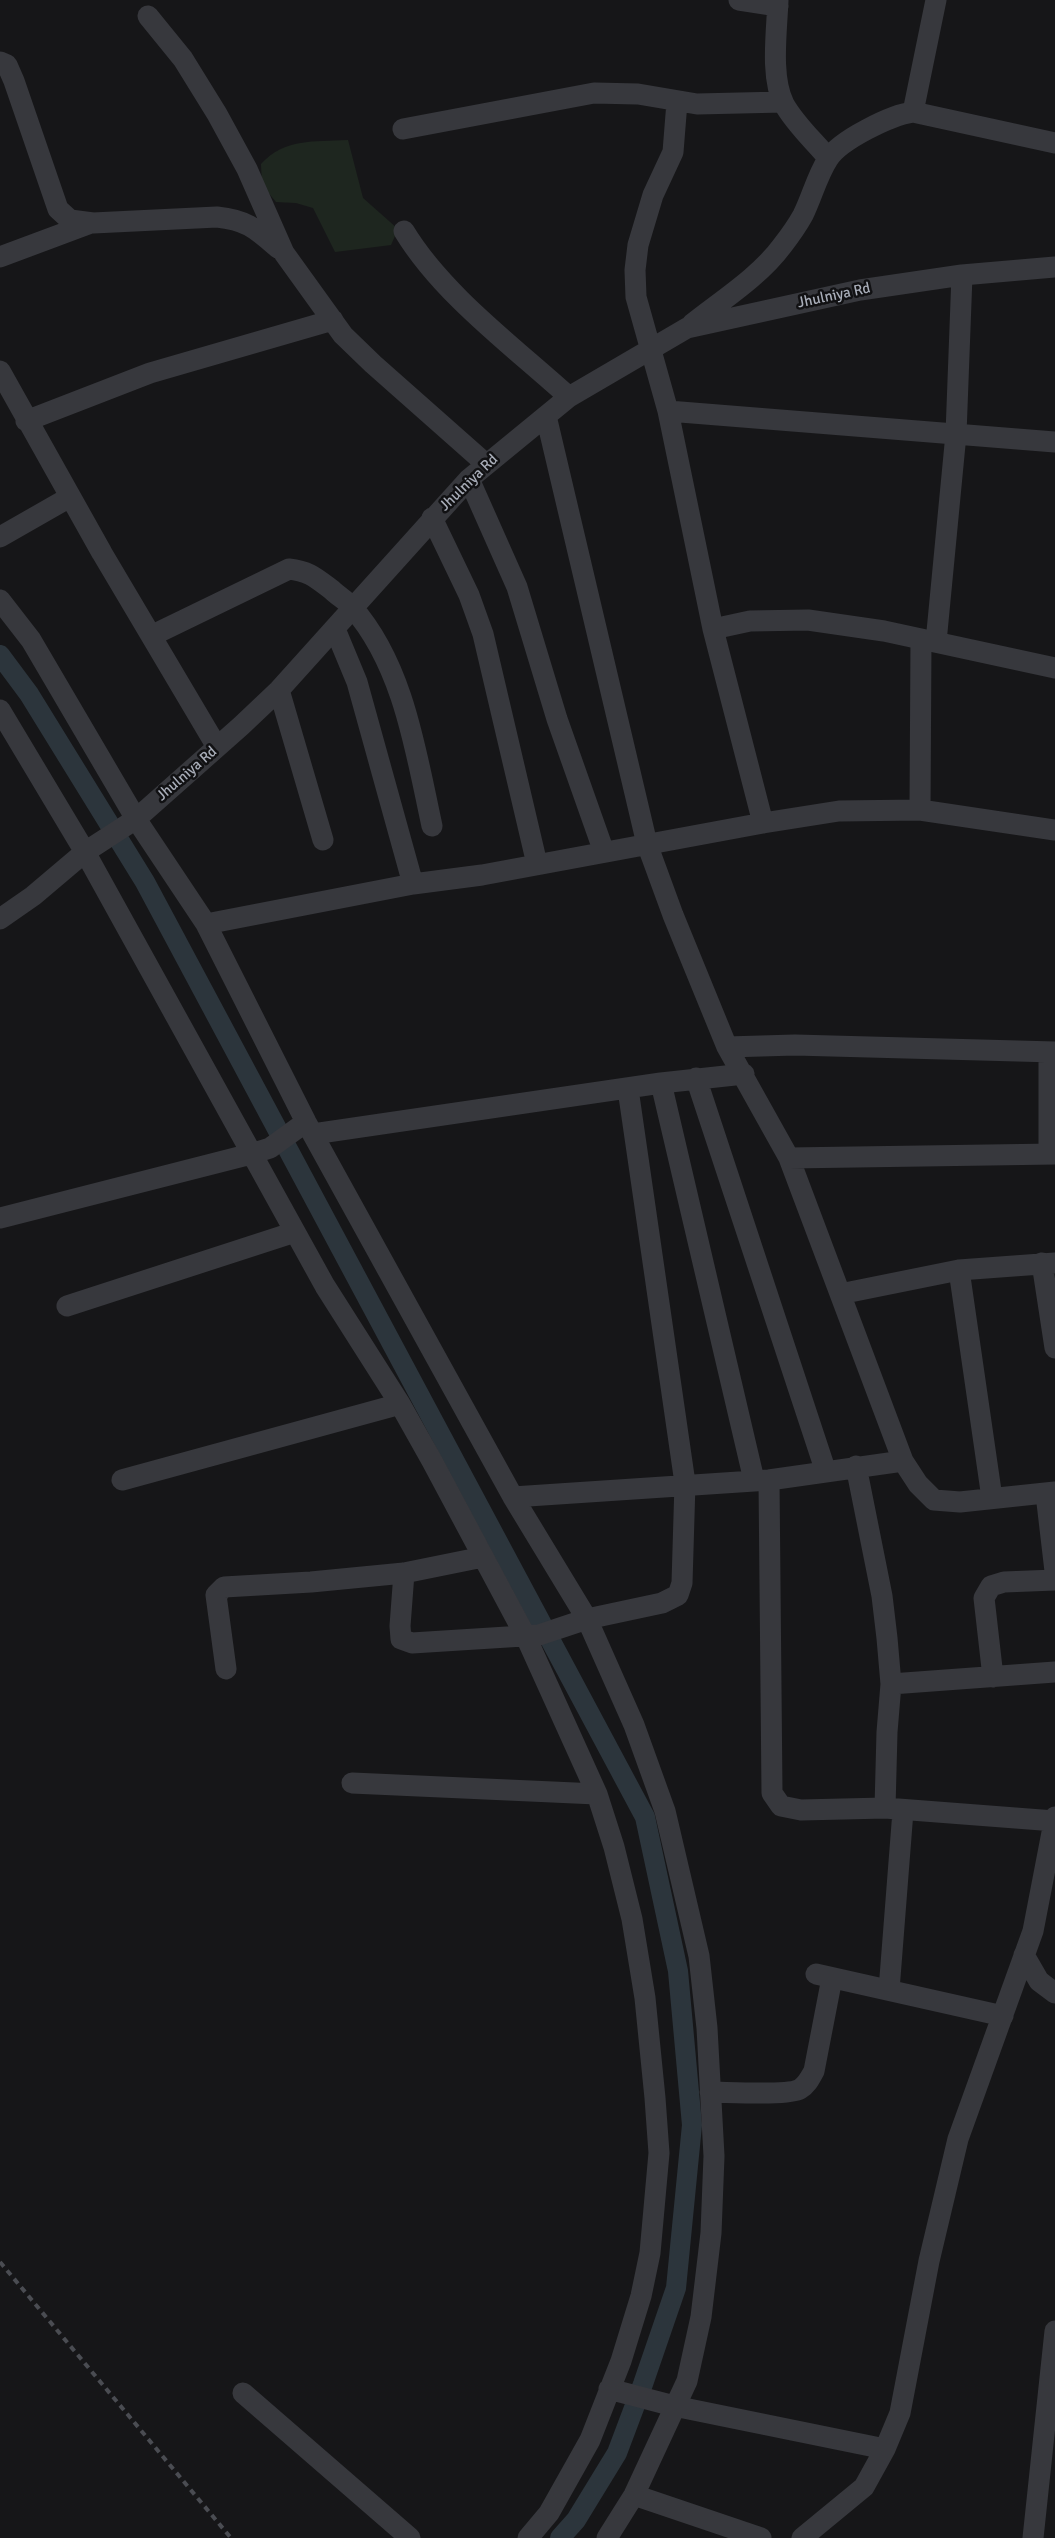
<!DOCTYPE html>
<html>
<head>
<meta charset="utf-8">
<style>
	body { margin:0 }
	canvas { display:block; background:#161618 }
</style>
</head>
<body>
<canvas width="1055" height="2538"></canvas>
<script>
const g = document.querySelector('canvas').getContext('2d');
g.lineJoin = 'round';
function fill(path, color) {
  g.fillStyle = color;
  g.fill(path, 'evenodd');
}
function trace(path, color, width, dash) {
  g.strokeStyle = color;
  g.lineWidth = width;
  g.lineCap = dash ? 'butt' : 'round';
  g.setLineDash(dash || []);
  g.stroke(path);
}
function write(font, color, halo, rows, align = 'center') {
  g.font = font + ' Signika,sans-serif';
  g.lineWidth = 5;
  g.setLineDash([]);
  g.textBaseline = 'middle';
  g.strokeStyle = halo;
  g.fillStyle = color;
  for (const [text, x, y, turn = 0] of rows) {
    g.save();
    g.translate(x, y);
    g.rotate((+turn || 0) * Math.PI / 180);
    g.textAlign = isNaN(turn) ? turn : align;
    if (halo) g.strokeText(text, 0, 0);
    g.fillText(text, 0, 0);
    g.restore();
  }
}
fill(new Path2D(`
	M348,140L363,198L398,229L391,245L335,252L313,208L296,203L276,202L262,185L261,164C285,138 314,142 348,140Z`), '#1e261f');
trace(new Path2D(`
	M0,655L29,694L145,882L645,1817L678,1971L692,2125L676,2288L643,2384L617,2453L576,2520L560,2538`), '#2c353c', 20);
trace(new Path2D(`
	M739,0L778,6
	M778,0C777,30 770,77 784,104C795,124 814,141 828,158
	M148,16L183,59L217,114L247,169L284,253L343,335L373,364L486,464
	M0,62L7,65L14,81L58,209L70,220L93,223L217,217C247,220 256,229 278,248
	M677,102L673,152L653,195L638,245L635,270L636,297L668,411L713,629L763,823
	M913,112L936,0
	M403,129L594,93L638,94L697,104L783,102
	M404,231C442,294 514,347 569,397
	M0,257L91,223
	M692,324C722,300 759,277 782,246C789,237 797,226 803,215C812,197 817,176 828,159C840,140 891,115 913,112L1055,143
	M0,371L102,553L217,747
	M668,411L1055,442
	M546,416L647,844L673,915L727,1047L789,1158L903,1461L918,1484L934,1500L960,1502L1055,1492
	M26,421L150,373L333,320
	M469,479L517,587L557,719L604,852
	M432,518L469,595L483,634L537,864
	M0,537L70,497
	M0,600L31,640L136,819L206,924L306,1122L513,1497L587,1619L634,1725L665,1811L699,1956L707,2028L714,2156L711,2233L701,2317L687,2381L634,2495L607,2538
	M335,629L357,682L413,884
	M713,629L750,621L808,620L884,631L1055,668
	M153,635L289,569C309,571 316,578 332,590C338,596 347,601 352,607C404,666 416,753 432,826
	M936,642L956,434L962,275
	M279,690L323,840
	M0,710L85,852L325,1286L400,1404L432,1461L526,1637L597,1794L614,1847L632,1919L645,1998L655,2098L659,2153L650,2253L641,2296L621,2361L590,2440L549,2513L528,2538
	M920,810L921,639
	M0,919L33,896L85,852L136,819L241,726L279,690L469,479L569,397L687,328L860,290L962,275L1055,267
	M206,924L413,884L482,875L763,823L839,811L920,810L1055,830
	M727,1047L795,1045L1055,1052
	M1049,1052V1154
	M696,1078L826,1472
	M661,1083L754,1480
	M313,1134L661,1083L744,1074
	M789,1158L1055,1154
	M0,1218L251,1154L270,1148L306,1122
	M1042,1263L1055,1348
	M959,1270L992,1498
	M840,1294L959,1270L1055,1263
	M67,1306L295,1232
	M856,1466L882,1596L887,1638L891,1684L887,1732L885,1808
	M122,1480L400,1404
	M769,1480L772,1793L781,1806L801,1810L885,1808L1055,1821
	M1046,1494L1055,1571
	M513,1497L769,1480L903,1461
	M404,1573L400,1626L401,1639L412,1643L539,1635L587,1619L662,1603L678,1595L682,1583L685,1483L628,1089
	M226,1669L216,1595L224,1587L311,1582L404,1573L483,1557
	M993,1677L984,1598L991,1586L1004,1582L1055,1580
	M891,1684L1055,1672
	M352,1783L597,1794
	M1024,1955L1039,1981L1055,1993
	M816,1974L1003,2016
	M889,1990L903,1811
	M710,2092C727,2092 788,2096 800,2089C807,2085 810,2078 814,2071L832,1978
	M609,2389L674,2406L885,2449
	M243,2393L410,2538
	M634,2495L761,2538
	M802,2538L864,2487L885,2449L900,2413L929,2261L958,2139L1033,1931L1055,1817
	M1033,2538L1055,2331`), '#37383d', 21);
trace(new Path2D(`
	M0,2262L231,2538`), '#4a4c52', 4, [6, 5]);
write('15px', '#a8adb8', '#111113', [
	["Jhulniya Rd",834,296,-12],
	["Jhulniya Rd",469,483,-44],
	["Jhulniya Rd",187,774,-41]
]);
</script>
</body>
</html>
